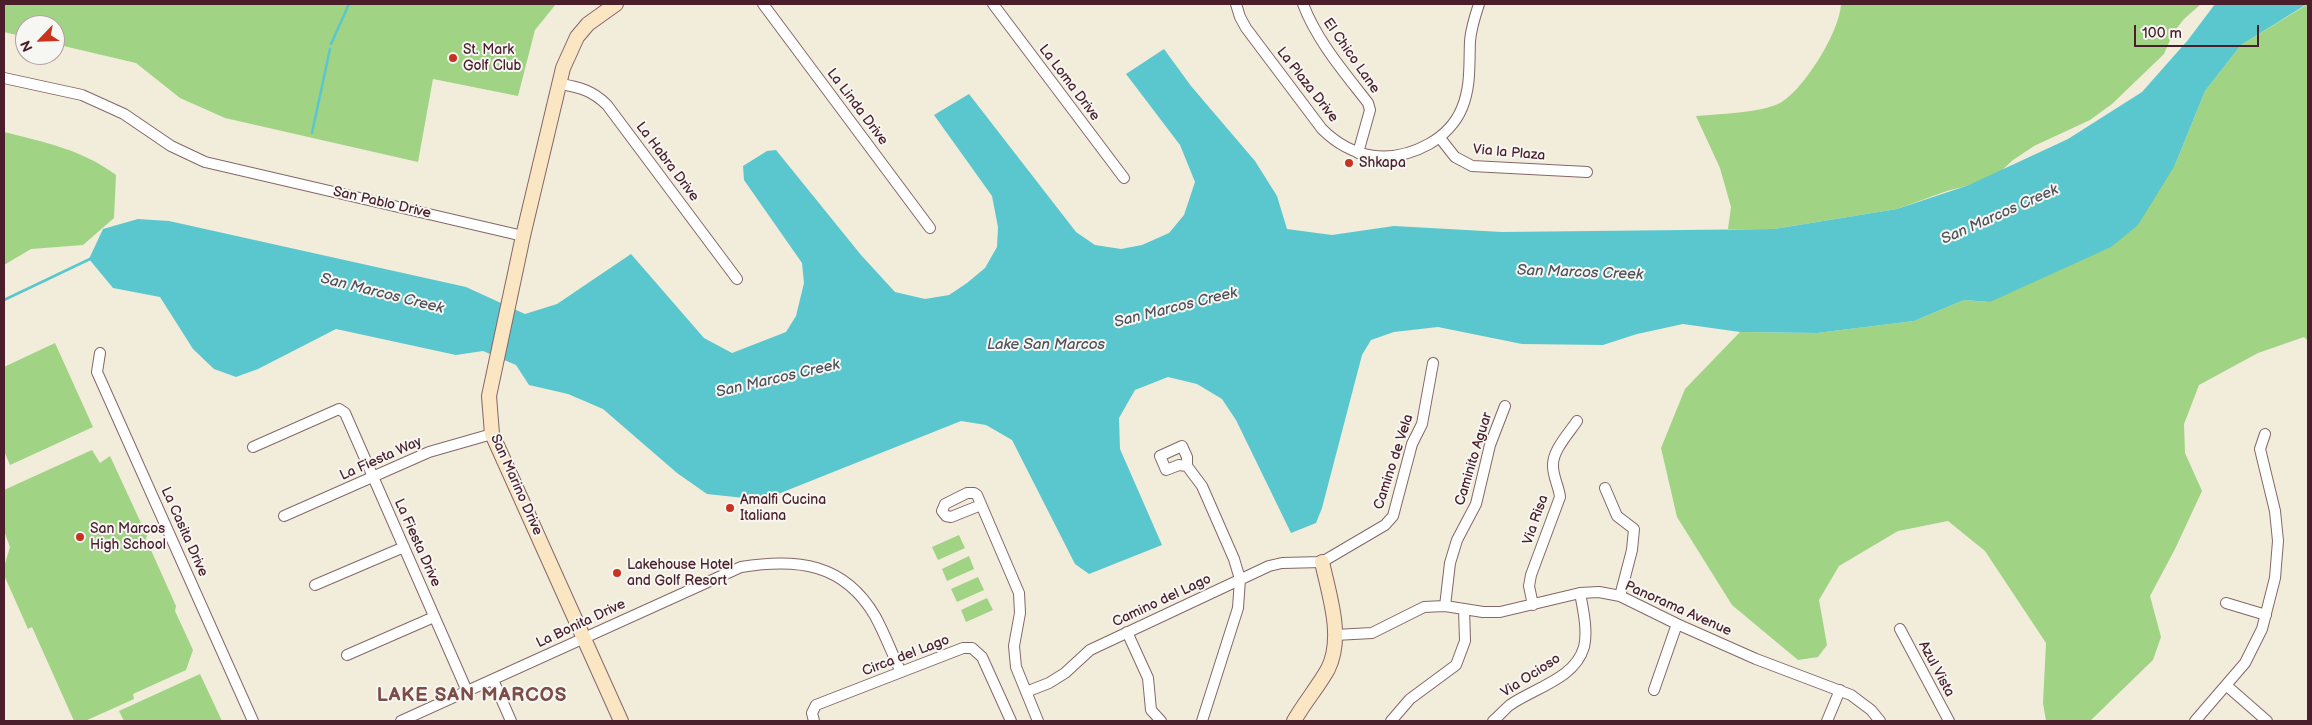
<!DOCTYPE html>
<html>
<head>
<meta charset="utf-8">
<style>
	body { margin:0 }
	#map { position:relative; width:2312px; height:725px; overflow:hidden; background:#f2ecdb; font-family:"Balsamiq Sans",sans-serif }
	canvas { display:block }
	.frame { position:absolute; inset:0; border:5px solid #4a1f2b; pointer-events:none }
	.north { position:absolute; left:15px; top:15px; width:50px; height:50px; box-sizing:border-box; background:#f6f6f2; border:1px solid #b1a0a2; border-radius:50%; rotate:246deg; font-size:14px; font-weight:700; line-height:20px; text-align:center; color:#4a1f2b }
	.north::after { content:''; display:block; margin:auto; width:18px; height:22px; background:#c8321e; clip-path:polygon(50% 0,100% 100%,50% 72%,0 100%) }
	.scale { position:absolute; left:2134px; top:25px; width:125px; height:22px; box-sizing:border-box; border:2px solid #4a1f2b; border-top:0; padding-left:6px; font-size:15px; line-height:18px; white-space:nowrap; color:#4a1f2b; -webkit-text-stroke:4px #f6f6f2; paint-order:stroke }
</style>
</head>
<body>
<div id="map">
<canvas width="2312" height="725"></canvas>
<div class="frame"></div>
<div class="north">N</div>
<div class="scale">100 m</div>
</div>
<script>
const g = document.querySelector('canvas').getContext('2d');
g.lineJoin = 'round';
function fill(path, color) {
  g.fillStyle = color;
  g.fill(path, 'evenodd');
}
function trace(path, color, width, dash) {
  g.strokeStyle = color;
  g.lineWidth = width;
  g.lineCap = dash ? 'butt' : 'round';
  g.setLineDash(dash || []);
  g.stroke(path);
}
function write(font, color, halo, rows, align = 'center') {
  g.font = font + ' "Balsamiq Sans",sans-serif';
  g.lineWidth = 4;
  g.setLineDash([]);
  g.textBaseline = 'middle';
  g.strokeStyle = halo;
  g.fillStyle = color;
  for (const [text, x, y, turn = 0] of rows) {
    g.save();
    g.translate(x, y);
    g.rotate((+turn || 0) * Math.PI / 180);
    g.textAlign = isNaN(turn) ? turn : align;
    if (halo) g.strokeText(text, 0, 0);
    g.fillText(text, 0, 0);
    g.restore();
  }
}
fill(new Path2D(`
	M4,4H556L535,30L518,96L433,79L418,162L225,118L180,98L136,63L55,44V25H25V37L4,32Z
	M1841,4H2201L2184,19L2173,33L2164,54L2112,104L2090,120L2034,146L2013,160L1999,173L1981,182L1947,191L1897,209L1774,229H1728L1731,207L1720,168L1696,116C1718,114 1761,113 1780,103C1804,90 1840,31 1841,4Z
	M2308,4V341L2304,337L2258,353L2199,385L2184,424L2185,453L2202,491L2175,549L2150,596L2161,637L2153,660L2090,721H2046L2043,703L2046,643L1985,551L1948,521L1898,531L1839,566L1819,600L1827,645L1818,657L1798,660L1732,605L1677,517L1661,448L1685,389L1740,332L1817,333L1914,321L1964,300L1990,302L2175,165L2205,91L2241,45Z
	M4,132C44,142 83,150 116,175L114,218L83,245L31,249L4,265Z
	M55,343L93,427L10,465L4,451V367Z
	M92,450L100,463L110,456L147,536L146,539L176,606L175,611L193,650L186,670L133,694L134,699L85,721H74L32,627L28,629L4,575V567L10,547L4,531V490Z
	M959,535L965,548L938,560L932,547Z
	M969,556L974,569L947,581L942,569Z
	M978,577L984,590L957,602L951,589Z
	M987,598L993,610L966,622L961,610Z
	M200,674L222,721H124L119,711Z`), '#a0d384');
fill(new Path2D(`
	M2215,4H2307L2241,45L2205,91L2175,165L2138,225L2111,247L1990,302L1964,300L1914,321L1817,333L1740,332L1683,324L1637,334L1603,345L1522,344L1438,327L1394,332L1371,340L1362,355L1322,508L1316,523L1291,533L1236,420L1222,399L1197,384L1168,377L1135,390L1119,418L1120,449L1162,545L1089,574L1075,564L1012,440L986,425L961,421L763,500L707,494L677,473L603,409L568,394L529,385L516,365L483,351L456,355L336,329L258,369L236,377L214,369L193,349L160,297L113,288L89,259L103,229L138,219L169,221L466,287L525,314L557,304L631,254L704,338L732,353L786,332L796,316L804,283L802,263L744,180L743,166L767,151L776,150L861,255L895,292L925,299L949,295L967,283L985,268L997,247L998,227L992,196L934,115L969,94L1076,232L1095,245L1121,249L1142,245L1169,233L1184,215L1195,182L1180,145L1126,74L1164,49L1191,86L1255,161L1277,196L1287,229L1332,235L1394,226L1502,232L1774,229L1897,209L1969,185L2068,139L2142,92L2188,40Z`), '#5ac7ce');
trace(new Path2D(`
	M331,44L349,4
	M312,133L330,49
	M4,300L90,259`), '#5ac7ce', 2.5);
const street = new Path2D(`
	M763,4L930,228
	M993,4L1124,178
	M1236,4L1240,17L1246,28L1322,129C1352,159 1391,165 1429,144C1443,136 1456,123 1462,108C1471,86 1469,65 1470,41C1471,28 1475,16 1479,4
	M1303,4C1317,41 1344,72 1368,103L1370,110L1358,153
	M4,78L82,95L124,114L171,146L205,162L523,236
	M560,84C580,87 593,91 607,105L737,279
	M1440,138L1455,157L1472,166L1587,172
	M100,353L97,372L253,721
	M253,447L339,409L345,413L467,691
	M1187,466L1179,465L1166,470L1160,456L1182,446L1187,457V466L1202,486L1234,559L1240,579L1238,608L1202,721
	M1605,488L1617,516L1634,529L1632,550L1620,596
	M981,505L951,517L946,516L942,511L945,504L967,493H974L977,495L1019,593L1020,613L1014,646L1016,667L1038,721
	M284,516L429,452L492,434
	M315,585L404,547
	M2226,603L2266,615
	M1533,605L1529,586L1531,575L1560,497C1559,487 1553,477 1553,466C1552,451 1569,433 1577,421
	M1445,606L1450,563L1457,540L1476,504L1490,445L1505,406
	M1900,629L1949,721
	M1127,632L1148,678L1151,710L1161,721
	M1335,635L1372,633L1424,607L1445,606L1483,612H1500L1580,593L1599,592L1620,596L1677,624L1756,659L1851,695L1871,710L1880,721
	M347,655L434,617
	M493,680L511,721
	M2227,686L2267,721
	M1654,690L1677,624
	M1026,692L1049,683L1065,673L1090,650L1269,566L1282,563L1322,562L1385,525L1393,516L1412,444L1422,424L1433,363
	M401,721L741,567C797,558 844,563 875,616C885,634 892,654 901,672
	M814,721L812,713L816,705L963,648H972L982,657L1011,721
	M1391,721L1410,699L1456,665L1465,641L1464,609
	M1493,721C1499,716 1504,710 1510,705C1534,688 1575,679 1584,647C1588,631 1583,609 1580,593
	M1827,721L1840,690
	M2195,721L2245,663L2262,629L2275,578L2278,541L2275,511L2260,449L2265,434`);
const secondary = new Path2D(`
	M616,4L588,24L577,37L563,68L523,236L489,396L492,434L621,721
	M1294,721C1304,703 1318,687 1328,669C1344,637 1329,595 1322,562`);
trace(street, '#856769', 12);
trace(secondary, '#856769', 16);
trace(street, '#fff', 10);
trace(secondary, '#fbe6c4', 14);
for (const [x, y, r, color] of [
	[453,58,5,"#c8321e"],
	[1349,163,5,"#c8321e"],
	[730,508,5,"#c8321e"],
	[80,537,5,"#c8321e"],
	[617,573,5,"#c8321e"]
]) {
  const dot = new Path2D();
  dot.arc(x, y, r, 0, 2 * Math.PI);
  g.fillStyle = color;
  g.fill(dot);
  trace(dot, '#f6f6f2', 2);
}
write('14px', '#4a1f2b', '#f6f6f2', [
	["St. Mark",463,50],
	["Golf Club",463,66],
	["Shkapa",1359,163],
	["Amalfi Cucina",740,500],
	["Italiana",740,516],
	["San Marcos",90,529],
	["High School",90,545],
	["Lakehouse Hotel",627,565],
	["and Golf Resort",627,581]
], 'left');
write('14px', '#4a1f2b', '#f6f6f2', [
	["El Chico Lane",1351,56,55],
	["La Loma Drive",1069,83,53],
	["La Plaza Drive",1307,85,52],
	["La Linda Drive",857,107,53],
	["Via la Plaza",1509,153,5],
	["La Habra Drive",667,162,53],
	["San Pablo Drive",382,203,13],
	["La Fiesta Way",381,459,-24],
	["Caminito Aguar",1474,459,-73],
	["Camino de Vela",1394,462,-72],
	["San Marino Drive",516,485,66],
	["Via Risa",1536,520,-71],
	["La Casita Drive",184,532,66],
	["La Fiesta Drive",417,543,66],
	["Camino del Lago",1162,601,-25],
	["Panorama Avenue",1678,609,24],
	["La Bonita Drive",581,624,-25],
	["Circa del Lago",906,656,-21],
	["Azul Vista",1936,669,62],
	["Via Ocioso",1531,676,-33]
]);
write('italic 15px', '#4f515c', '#f6f6f2', [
	["San Marcos Creek",2000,215,-24],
	["San Marcos Creek",1580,273,2],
	["San Marcos Creek",382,294,14],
	["San Marcos Creek",1176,308,-14],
	["Lake San Marcos",1046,345],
	["San Marcos Creek",778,379,-13]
]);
g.letterSpacing = '1px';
write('bold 19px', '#7b4c48', '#f6f6f2', [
	["LAKE SAN MARCOS",472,696]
]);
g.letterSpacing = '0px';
</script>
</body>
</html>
